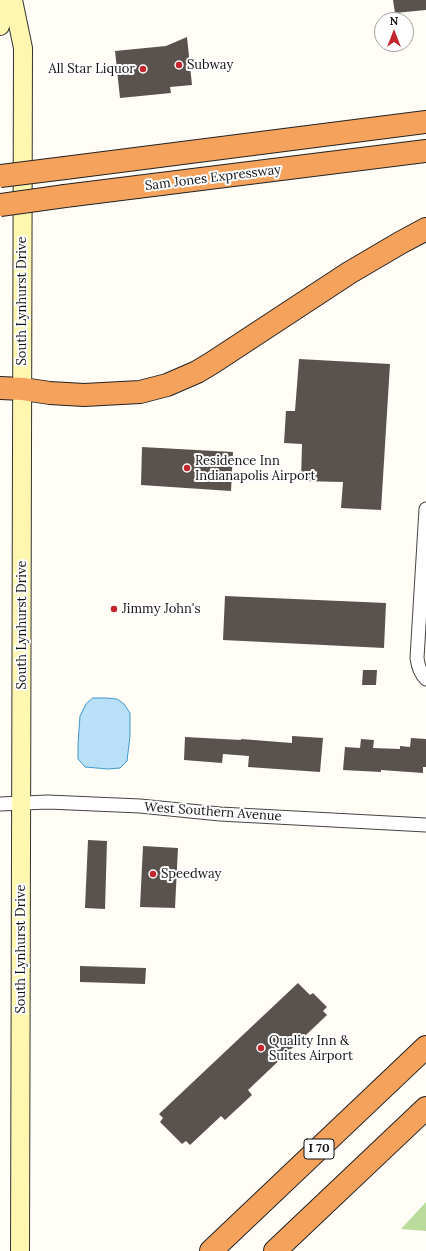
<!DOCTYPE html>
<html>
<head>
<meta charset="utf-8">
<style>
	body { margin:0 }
	#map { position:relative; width:426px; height:1251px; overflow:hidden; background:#fffdf5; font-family:Lora,serif }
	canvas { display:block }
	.north { position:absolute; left:374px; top:12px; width:40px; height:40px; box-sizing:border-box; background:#fff; border:1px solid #a0a0a0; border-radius:50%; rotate:0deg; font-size:11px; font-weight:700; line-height:16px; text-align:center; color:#111 }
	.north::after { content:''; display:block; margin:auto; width:14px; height:18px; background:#c4262e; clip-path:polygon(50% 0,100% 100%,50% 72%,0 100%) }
</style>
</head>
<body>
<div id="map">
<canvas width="426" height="1251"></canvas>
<div class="north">N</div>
</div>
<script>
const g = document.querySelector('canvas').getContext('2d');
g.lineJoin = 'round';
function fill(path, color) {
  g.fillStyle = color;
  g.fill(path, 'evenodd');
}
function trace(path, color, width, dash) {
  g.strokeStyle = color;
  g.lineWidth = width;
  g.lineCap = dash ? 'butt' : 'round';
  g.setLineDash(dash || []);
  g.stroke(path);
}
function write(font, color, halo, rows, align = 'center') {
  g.font = font + ' Lora,serif';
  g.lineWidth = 4;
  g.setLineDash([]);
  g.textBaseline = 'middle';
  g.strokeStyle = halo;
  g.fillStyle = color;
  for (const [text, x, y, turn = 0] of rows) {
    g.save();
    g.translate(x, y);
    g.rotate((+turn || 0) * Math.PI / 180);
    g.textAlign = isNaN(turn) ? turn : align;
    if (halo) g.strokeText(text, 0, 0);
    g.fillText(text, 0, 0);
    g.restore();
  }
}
fill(new Path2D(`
	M426,1202V1231L401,1229Z`), '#b9dc9c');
const water = new Path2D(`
	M93,698H106L117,699L124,704L130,713V736L127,761L120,768L108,769L85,767L78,759V744L80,716L86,704Z`);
fill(water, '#b9e0f7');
trace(water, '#3f96cf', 1);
fill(new Path2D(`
	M393,0H426V10L395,13Z
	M187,37L192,85L170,87L171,93L120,98L115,51L166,46Z
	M299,359L390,364L381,510L341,508L343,482L301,481L302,444L284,443L286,411H295Z
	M142,447L233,452L231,491L141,485Z
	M225,596L386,603L384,648L223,640Z
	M363,670H377L376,685H362Z
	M292,736L323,738L320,772L248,767L249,756L223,754L222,763L184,760L185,737L241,740V739L292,743Z
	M411,738L426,739V767H423V773L381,770V772L343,770L345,747L360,748L361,739L374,740L373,748L400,749V746L410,747Z
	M88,840L107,841L105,909L85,908Z
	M143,846L178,848L175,908L140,907Z
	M80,966L146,968L145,984L80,982Z
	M298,983L310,995L313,993L327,1007L323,1011L327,1015L248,1090L252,1095L225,1120L221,1116L190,1145L186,1141L182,1144L160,1122L163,1118L159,1114Z`), '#5a524d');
const street = new Path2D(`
	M426,509L417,658C418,666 420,673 426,679
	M0,804L48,802L140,806L220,814L426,825`);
const secondary = new Path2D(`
	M13,0L23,48L20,1251
	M0,26L5,0`);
const highway = new Path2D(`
	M65,168L426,122
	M65,196L426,151
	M0,388L23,389L50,393L84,395L140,392L167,385L197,372L212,363L349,273L400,243L426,229
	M211,1251L426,1047
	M275,1251L426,1108`);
trace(street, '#444', 15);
trace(secondary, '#333', 20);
trace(highway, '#222', 24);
trace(street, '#fff', 13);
trace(secondary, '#fff6b0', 18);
trace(highway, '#f5a25d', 22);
const highwayBridge = new Path2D(`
	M0,176L65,168
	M0,205L65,196`);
trace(highwayBridge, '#222', 24, []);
trace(highwayBridge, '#f5a25d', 22);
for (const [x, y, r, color] of [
	[179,65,4,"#c4262e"],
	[143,69,4,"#c4262e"],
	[187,468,4,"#c4262e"],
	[114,609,4,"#c4262e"],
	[153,874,4,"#c4262e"],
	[261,1048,4,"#c4262e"]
]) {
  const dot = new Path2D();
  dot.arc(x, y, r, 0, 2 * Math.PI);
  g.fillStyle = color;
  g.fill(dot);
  trace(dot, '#fff', 1.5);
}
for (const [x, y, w] of [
	[319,1149,30]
]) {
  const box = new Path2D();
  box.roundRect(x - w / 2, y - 10, w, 20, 3);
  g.fillStyle = '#fff';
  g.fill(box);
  trace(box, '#111', 1);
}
write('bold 12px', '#111', null, [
	["I 70",319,1149]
]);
write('13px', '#111', '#fff', [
	["Subway",187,65],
	["All Star Liquor",135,69,"right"],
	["Residence Inn",195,461],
	["Indianapolis Airport",195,476],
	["Jimmy John's",122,609],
	["Speedway",161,874],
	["Quality Inn &",269,1041],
	["Suites Airport",269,1056]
], 'left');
write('13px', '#111', '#fff', [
	["Sam Jones Expressway",213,178,-7],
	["South Lynhurst Drive",22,301,-90],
	["South Lynhurst Drive",22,625,-90],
	["West Southern Avenue",213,812,4],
	["South Lynhurst Drive",21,949,-90]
]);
</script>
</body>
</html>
